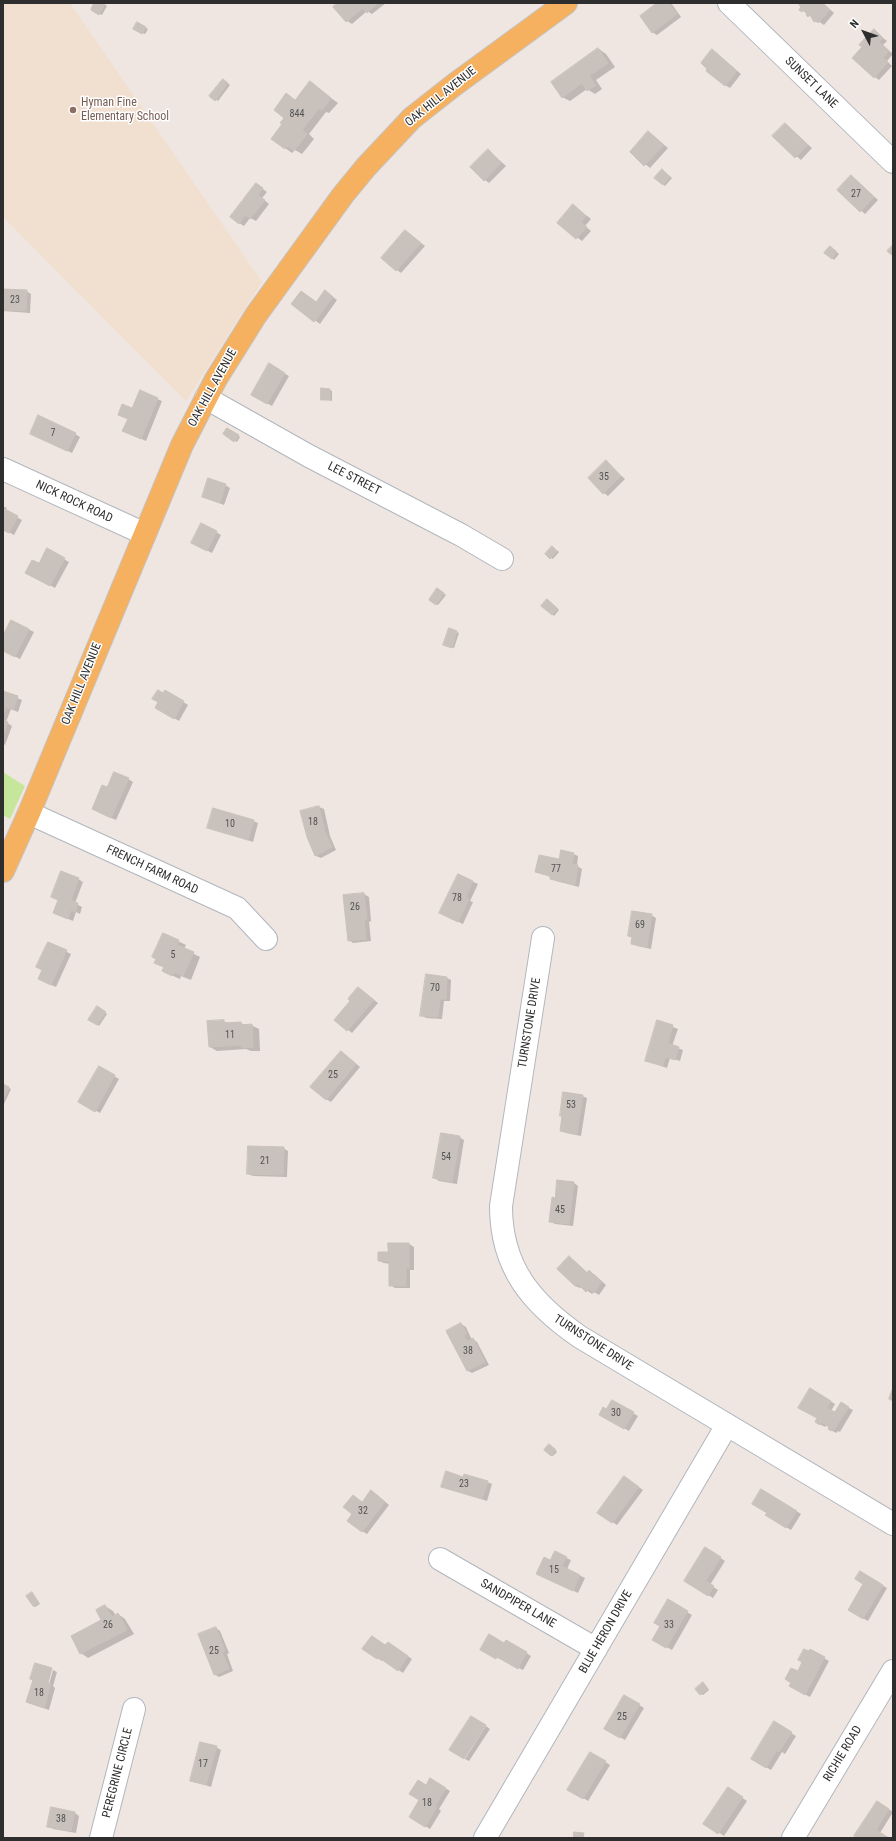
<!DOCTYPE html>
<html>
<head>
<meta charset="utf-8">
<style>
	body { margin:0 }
	#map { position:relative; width:896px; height:1841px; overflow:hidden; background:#efe6e1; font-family:"Roboto Condensed",sans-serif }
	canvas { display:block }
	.frame { position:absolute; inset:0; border:4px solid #2e2e2e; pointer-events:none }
	.north { position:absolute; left:844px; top:12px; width:40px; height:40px; -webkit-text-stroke:3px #fff; paint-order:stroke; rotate:311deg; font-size:11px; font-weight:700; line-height:16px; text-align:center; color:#2e2e2e }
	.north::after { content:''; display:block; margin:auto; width:14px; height:18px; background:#2e2e2e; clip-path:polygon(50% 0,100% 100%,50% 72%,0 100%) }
</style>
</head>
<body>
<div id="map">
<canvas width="896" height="1841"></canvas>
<div class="frame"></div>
<div class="north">N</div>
</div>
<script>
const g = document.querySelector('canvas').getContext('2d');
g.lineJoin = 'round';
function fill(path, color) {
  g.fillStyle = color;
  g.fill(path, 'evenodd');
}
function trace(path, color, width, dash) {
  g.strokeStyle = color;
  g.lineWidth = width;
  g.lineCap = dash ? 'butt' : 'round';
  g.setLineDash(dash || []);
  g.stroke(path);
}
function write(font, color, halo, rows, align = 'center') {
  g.font = font + ' "Roboto Condensed",sans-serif';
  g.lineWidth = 3;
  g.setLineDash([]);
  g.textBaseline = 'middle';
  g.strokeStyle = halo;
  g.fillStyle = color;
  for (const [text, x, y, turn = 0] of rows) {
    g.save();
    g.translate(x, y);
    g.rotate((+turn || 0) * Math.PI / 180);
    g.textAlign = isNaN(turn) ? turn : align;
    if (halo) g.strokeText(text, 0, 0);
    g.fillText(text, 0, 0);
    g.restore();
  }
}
fill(new Path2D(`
	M3,3H70L262,282L186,401L3,217Z`), '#f1dfd0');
fill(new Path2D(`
	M3,772L25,786L10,819L3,815Z`), '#c6e69c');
fill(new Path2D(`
	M95,3H102L107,6L102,15L92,10Z
	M339,3H386L372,14L367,11L352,24L347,21Z
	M659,3H671L681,17L657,35L652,32Z
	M802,3H823L834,13L824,25L803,11L800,6Z
	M137,23L148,29L145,34L134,29Z
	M874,31L887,41L883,45L893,54L887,61L892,66L879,80L875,77L863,47Z
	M599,49L606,54L615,67L596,80L602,89L595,94L587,89L570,101L562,97Z
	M716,53L741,74L730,88L725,85Z
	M223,80L230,85L218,101L211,96Z
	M310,83L338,103L329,113L326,112L309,134L314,139L302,154L295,150L292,153L285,148L284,124L287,95L296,101Z
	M785,124L812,148L801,160L773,136Z
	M649,133L668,148L650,168L631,152Z
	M488,150L506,166L489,183L485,180Z
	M664,171L672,178L665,186L663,184Z
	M852,176L878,200L865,214L838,190Z
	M260,187L267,192L262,198L269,204L256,221L250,218L244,226L239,223Z
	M573,205L591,219L585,226L591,231L582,241L558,223Z
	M406,231L425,246L401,273L397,270Z
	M832,248L839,254L834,260L832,258Z
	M3,290L26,291L31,294L30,313L3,311Z
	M302,292L317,302L329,294L337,300L320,324L293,304Z
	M269,365L289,376L272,406L252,395Z
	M330,390L332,391V401L322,399Z
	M157,399L162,401L146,441L123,431Z
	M227,429L240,437L237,442L224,434Z
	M75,434L80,437L72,453L35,436Z
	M606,462L625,479L608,496L604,493Z
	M225,485L230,488L224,505L203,497Z
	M3,506L7,508L5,511L22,520L14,535L3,529Z
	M202,524L221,535L212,553L192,543Z
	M554,548L559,552L553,559L551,558Z
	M47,550L69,562L55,588L26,572L39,564Z
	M438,589L446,595L438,605L431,600Z
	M549,601L559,610L554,616L552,614Z
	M12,621L34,632L20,659L3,650V638Z
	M457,632L459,633L454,648L447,646Z
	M166,691L188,705L179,721L156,707Z
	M3,692L22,700L18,712L11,709L6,722L12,726L5,745L3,744Z
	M128,779L133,782L116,820L98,812L107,788Z
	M319,807L324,809L330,836L336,850L321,858L316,856L308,837Z
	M253,821L258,823L253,842L208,827Z
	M573,854L578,856L577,866L582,869L579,887L556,881L551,877L536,872Z
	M458,875L478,884L470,901L473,902L463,924L445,916Z
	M78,879L83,882L75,903L82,907L80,914L76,912L73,921L54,913Z
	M364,894L369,897L371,921L369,922L371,941L353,943L349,940Z
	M651,915L656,918L651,949L637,946L632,944L633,938L629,936Z
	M163,934L186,945L184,949L200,957L191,980L181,976L180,979L171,975L165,968L155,963Z
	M49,943L71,954L56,987L44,982V970Z
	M447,978L451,980L450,1001H444L442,1019L426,1018L421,1015Z
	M359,988L378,1003L352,1033L336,1020L351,1001Z
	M97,1007L107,1014L99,1026L89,1019Z
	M223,1021L228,1023H241L246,1026L251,1025L259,1029L260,1051H251L246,1049L217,1051L210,1047Z
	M658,1021L678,1029L672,1046L683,1050L680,1061L670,1058L667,1068L646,1061Z
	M346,1055L360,1067L331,1102L326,1099Z
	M99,1067L119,1079L100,1113L80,1102Z
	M3,1085L11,1089L4,1104L3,1103Z
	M582,1096L587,1098L581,1136L566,1133L561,1131Z
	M459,1137L464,1140L457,1184L439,1181L434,1178Z
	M283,1148L288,1151L287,1177L253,1176L248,1174Z
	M574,1183L578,1186L573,1226L555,1224L550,1221L556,1199Z
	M409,1244L414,1247V1270H410V1288H395L390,1285V1264L384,1263L379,1261L389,1253Z
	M570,1257L588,1273L589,1272L594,1274L606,1285L599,1295L594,1292L592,1294L582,1287L580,1288L575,1286Z
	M461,1324L466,1327L471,1338L477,1342L489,1365L472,1373L468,1371Z
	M811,1389L835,1404L831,1411L835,1414L841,1404L853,1410L840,1432L838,1431L836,1433L829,1429L831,1427L827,1424L825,1427L816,1422L818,1418Z
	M612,1401L638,1416L629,1431L600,1414L607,1410Z
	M551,1446L557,1452L553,1456L551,1455Z
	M464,1478L487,1482L492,1484L487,1501L442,1486Z
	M629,1480L643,1490L617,1525L599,1513Z
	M762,1490L801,1514L791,1530L767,1515L769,1512Z
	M376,1494L389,1505L367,1534L362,1531L353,1514V1496L363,1503Z
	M710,1551L725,1561L710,1585L718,1590L713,1598L686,1580Z
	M566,1558L571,1560L567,1569L585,1578L578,1593L542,1576L551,1562Z
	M860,1573L887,1588L868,1621L849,1610L865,1583Z
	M32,1594L40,1604L35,1607L33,1606Z
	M668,1601L692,1615L672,1650L654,1640L662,1626Z
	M105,1606L113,1611L116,1616L118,1614L125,1619L134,1634L88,1658L81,1653L103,1621Z
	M216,1628L220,1631L229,1653L227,1654L233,1671L219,1677L214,1674Z
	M507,1641L531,1656L523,1670L482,1649L505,1644Z
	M393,1646L412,1659L403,1673L383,1659L382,1661L363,1649Z
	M811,1651L829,1661L810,1697L790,1686Z
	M53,1670L57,1672L53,1686L55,1688L49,1710L27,1702L46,1687L48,1688Z
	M705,1685L709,1690L703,1695L701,1694Z
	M624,1696L644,1708L625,1740L605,1728Z
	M774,1723L796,1736L785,1754L782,1752L771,1770L753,1759Z
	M486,1726L490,1729L469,1761L465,1759Z
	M216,1747L221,1750L211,1787L191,1780Z
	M591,1753L610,1765L588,1801L569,1789Z
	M430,1779L450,1791L439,1809L441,1811L430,1829L410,1817Z
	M732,1791L747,1801L724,1836L705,1823Z
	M877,1802L893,1812L880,1833L888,1838H860Z
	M75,1813L79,1816L76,1833L53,1829L49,1826Z`), '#0003');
const building = new Path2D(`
	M94,3L105,4L99,15L91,10Z
	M337,3H378L367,13L363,8L346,22L333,7Z
	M657,3H669L677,14L652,33L640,16Z
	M801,3H822L830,10L818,23L816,21L814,22L810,15L808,17L806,15L807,13L803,10L802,12L799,10L801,7L799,5Z
	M137,22L146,27L142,34L133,29Z
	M874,29L883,38L879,42L889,51L883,58L888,62L874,78L852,58L862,47L859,45Z
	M598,48L608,63L589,76L596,85L587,91L582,83L562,98L551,82Z
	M712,49L737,71L725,86L706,71L707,69L701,63Z
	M223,79L228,83L215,101L209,96Z
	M310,81L331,98L322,110L319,108L302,130L307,134L294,151L288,146L285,149L271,139L282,124L280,123L284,118L274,110L286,93L295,100Z
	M785,123L808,145L795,158L772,136Z
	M648,131L664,145L644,166L630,152Z
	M488,149L501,163L484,181L470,167Z
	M662,169L670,177L663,185L654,178Z
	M851,175L874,197L860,212L837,190Z
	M256,183L263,188L258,195L265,200L250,219L245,215L239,224L230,217Z
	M573,204L586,216L581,222L587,227L576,239L557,223Z
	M405,230L421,243L396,271L381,258Z
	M893,245V256L887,251Z
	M830,246L837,252L832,259L824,253Z
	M3,289L27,290L26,311L3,310Z
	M325,290L333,297L314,322L291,304L301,291L316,302Z
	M269,363L285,373L267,404L251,395Z
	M321,388L330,389V400H321Z
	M140,390L158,398L141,439L122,431L128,419L118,415L122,404L132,408Z
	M38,415L76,433L67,451L30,434Z
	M227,428L239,435L234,442L223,434Z
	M606,460L621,476L603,494L588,478Z
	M208,478L226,484L220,503L202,497Z
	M3,508L18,516L9,533L3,530Z
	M201,523L217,531L207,551L191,543Z
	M552,546L557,551L550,559L545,554Z
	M47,548L65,558L50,586L25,573L32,560L39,563Z
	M437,588L444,593L436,605L429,600Z
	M547,599L558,609L552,615L541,606Z
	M11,620L29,629L15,657L3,651V636Z
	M449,628L457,631L452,648L443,645Z
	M158,690L163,693L165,690L184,701L174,719L155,708L158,702L152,699Z
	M3,691L18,696L13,710L6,707L3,714Z
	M3,720L8,722L3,736Z
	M114,772L129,778L111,818L92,809L102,785L107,787Z
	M319,806L325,832L332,847L315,856L307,837L300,811Z
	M213,808L254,820L248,840L207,828Z
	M561,850L574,853L572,864L578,865L575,885L550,879V876L535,872L539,855L559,859Z
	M61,871L79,878L71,900L78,903L75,912L71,910L68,919L53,913L58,900L51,897Z
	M458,874L473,881L466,897L469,899L458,922L439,913Z
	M364,893L367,919H364L366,939L348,941L343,895Z
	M632,911L652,914L647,947L631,944L632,937L628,936Z
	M163,933L179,940L177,945L194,952L183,976L174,972L172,976L162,971L164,967L154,963L156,959L152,957Z
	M48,942L67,950L51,985L38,979L42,970L36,967Z
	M426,974L447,977L446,999H440L438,1017L420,1016Z
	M358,987L374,1000L347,1031L334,1020L350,1001L348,999Z
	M97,1006L106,1012L97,1025L88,1020Z
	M224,1020V1023L241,1022V1025L252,1024L253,1047L242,1048V1045L209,1047L207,1021Z
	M657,1020L673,1025L668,1043L679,1047L675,1060L665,1057L663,1066L645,1061Z
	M341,1051L356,1064L326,1100L310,1087Z
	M99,1066L115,1075L95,1112L78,1102Z
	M3,1084L9,1087L3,1100Z
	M563,1092L583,1095L577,1134L560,1131L562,1116H560Z
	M441,1133L460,1136L452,1182L433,1178Z
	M248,1146L284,1147L283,1175L247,1174Z
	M557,1180L574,1182L569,1224L549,1222L552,1197L555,1198Z
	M388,1243H409V1268H406V1286H389V1261H378V1252H388Z
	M569,1256L587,1273L589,1270L601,1282L594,1293L589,1289L586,1292L578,1284L575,1286L557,1269Z
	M461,1323L467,1334L464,1336L467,1341L473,1338L485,1362L467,1371L446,1331Z
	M810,1388L831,1401L827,1408L835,1412L841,1402L849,1407L834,1430L832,1429L831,1431L828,1429L829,1427L821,1422L820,1425L815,1422L817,1418L798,1408Z
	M893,1388V1401L889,1399Z
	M612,1400L634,1412L624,1429L599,1415L603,1407L606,1409Z
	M549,1444L556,1450L551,1456L544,1450Z
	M446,1471L463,1477L464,1474L488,1481L482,1499L441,1487Z
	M624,1476L639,1487L612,1523L597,1513Z
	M761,1489L797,1511L786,1528L765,1515L767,1513L752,1504Z
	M371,1490L385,1502L362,1532L347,1521L352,1514L343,1507L353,1495L362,1502Z
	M705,1547L721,1557L706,1581L714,1586L708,1596L684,1581Z
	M555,1551L567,1557L562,1566L580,1575L573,1591L536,1574L544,1557L550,1560Z
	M860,1571L883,1585L863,1619L848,1610L863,1584L855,1579Z
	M32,1592L39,1603L33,1606L26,1596Z
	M668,1599L688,1611L666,1648L652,1640L660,1626L654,1623Z
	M105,1605L112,1617L118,1613L127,1630L80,1654L71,1636L101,1620L96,1610Z
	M216,1627L225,1651L222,1652L229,1669L214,1675L198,1634Z
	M489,1634L504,1643L506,1640L527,1652L518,1669L497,1657L496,1659L480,1650Z
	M372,1636L385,1645L388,1642L408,1656L398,1671L378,1657L377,1659L362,1649Z
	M804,1649L809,1651L810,1649L825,1657L805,1695L789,1686L791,1683L785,1679L791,1668L798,1671L802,1662L798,1660Z
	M35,1663L52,1668L48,1683L51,1684L44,1708L26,1702L33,1680L30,1679Z
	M703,1682L708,1689L700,1695L695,1689Z
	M624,1695L640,1704L620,1738L604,1729Z
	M471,1716L486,1725L464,1759L449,1750Z
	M774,1721L792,1732L779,1752L777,1750L766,1768L751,1759Z
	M200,1742L217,1746L206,1785L190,1781Z
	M590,1752L606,1761L583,1799L567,1790Z
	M430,1778L446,1788L435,1806L437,1807L425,1827L409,1817L419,1800L409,1794L418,1780L426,1785Z
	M728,1787L743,1797L718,1834L703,1824Z
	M877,1801L889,1809L876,1830L889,1838H858L854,1836Z
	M51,1807L75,1812L71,1831L47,1827Z
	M574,1832L584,1833L583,1838H574Z`);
fill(building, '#c8c1bc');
trace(building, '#cbc1b9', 1);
const minor = new Path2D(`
	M729,3L893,162
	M206,398L309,456L461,535L502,559
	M3,469L145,534
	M29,813L237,908L266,939
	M543,938L501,1206C501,1267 531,1303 580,1337L893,1524
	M440,1559L596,1649
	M101,1838L134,1709
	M485,1838L727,1425
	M793,1838L893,1671`);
const major = new Path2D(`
	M3,871L29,813L182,445L216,379L256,315L343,195L366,167L412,118L454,85L566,3`);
trace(minor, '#b0b6be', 24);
trace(major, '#c4c4c4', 24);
trace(minor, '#fff', 22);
trace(major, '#f5b160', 22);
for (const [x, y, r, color] of [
	[73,110,4,"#8d6e63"]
]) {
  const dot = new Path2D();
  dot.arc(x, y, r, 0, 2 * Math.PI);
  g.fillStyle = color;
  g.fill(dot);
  trace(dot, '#fff', 1.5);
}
write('10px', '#545352', null, [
	["844",297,114],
	["27",856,194],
	["23",15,300],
	["7",53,433],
	["35",604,477],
	["18",313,822],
	["10",230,824],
	["77",556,869],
	["78",457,898],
	["26",355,907],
	["69",640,925],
	["5",173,955],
	["70",435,988],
	["11",230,1035],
	["25",333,1075],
	["53",571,1105],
	["54",446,1157],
	["21",265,1161],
	["45",560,1210],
	["38",468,1351],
	["30",616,1413],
	["23",464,1484],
	["32",363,1511],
	["15",554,1570],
	["26",108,1625],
	["33",669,1625],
	["25",214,1651],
	["18",39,1693],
	["25",622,1717],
	["17",203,1764],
	["18",427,1803],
	["38",61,1819]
]);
write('12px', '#2e2e2e', '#fff', [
	["SUNSET LANE",811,83,44],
	["OAK HILL AVENUE",441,97,-39],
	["OAK HILL AVENUE",213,388,-61],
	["LEE STREET",354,479,27],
	["NICK ROCK ROAD",74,502,25],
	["OAK HILL AVENUE",82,684,-68],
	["FRENCH FARM ROAD",152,870,25],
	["TURNSTONE DRIVE",530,1023,-81],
	["TURNSTONE DRIVE",593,1343,33],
	["SANDPIPER LANE",518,1604,30],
	["BLUE HERON DRIVE",606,1632,-60],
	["RICHIE ROAD",843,1754,-59],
	["PEREGRINE CIRCLE",118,1773,-76]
]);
write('12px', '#785e54', '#fff', [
	["Hyman Fine",81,103],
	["Elementary School",81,117]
], 'left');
</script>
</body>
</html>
